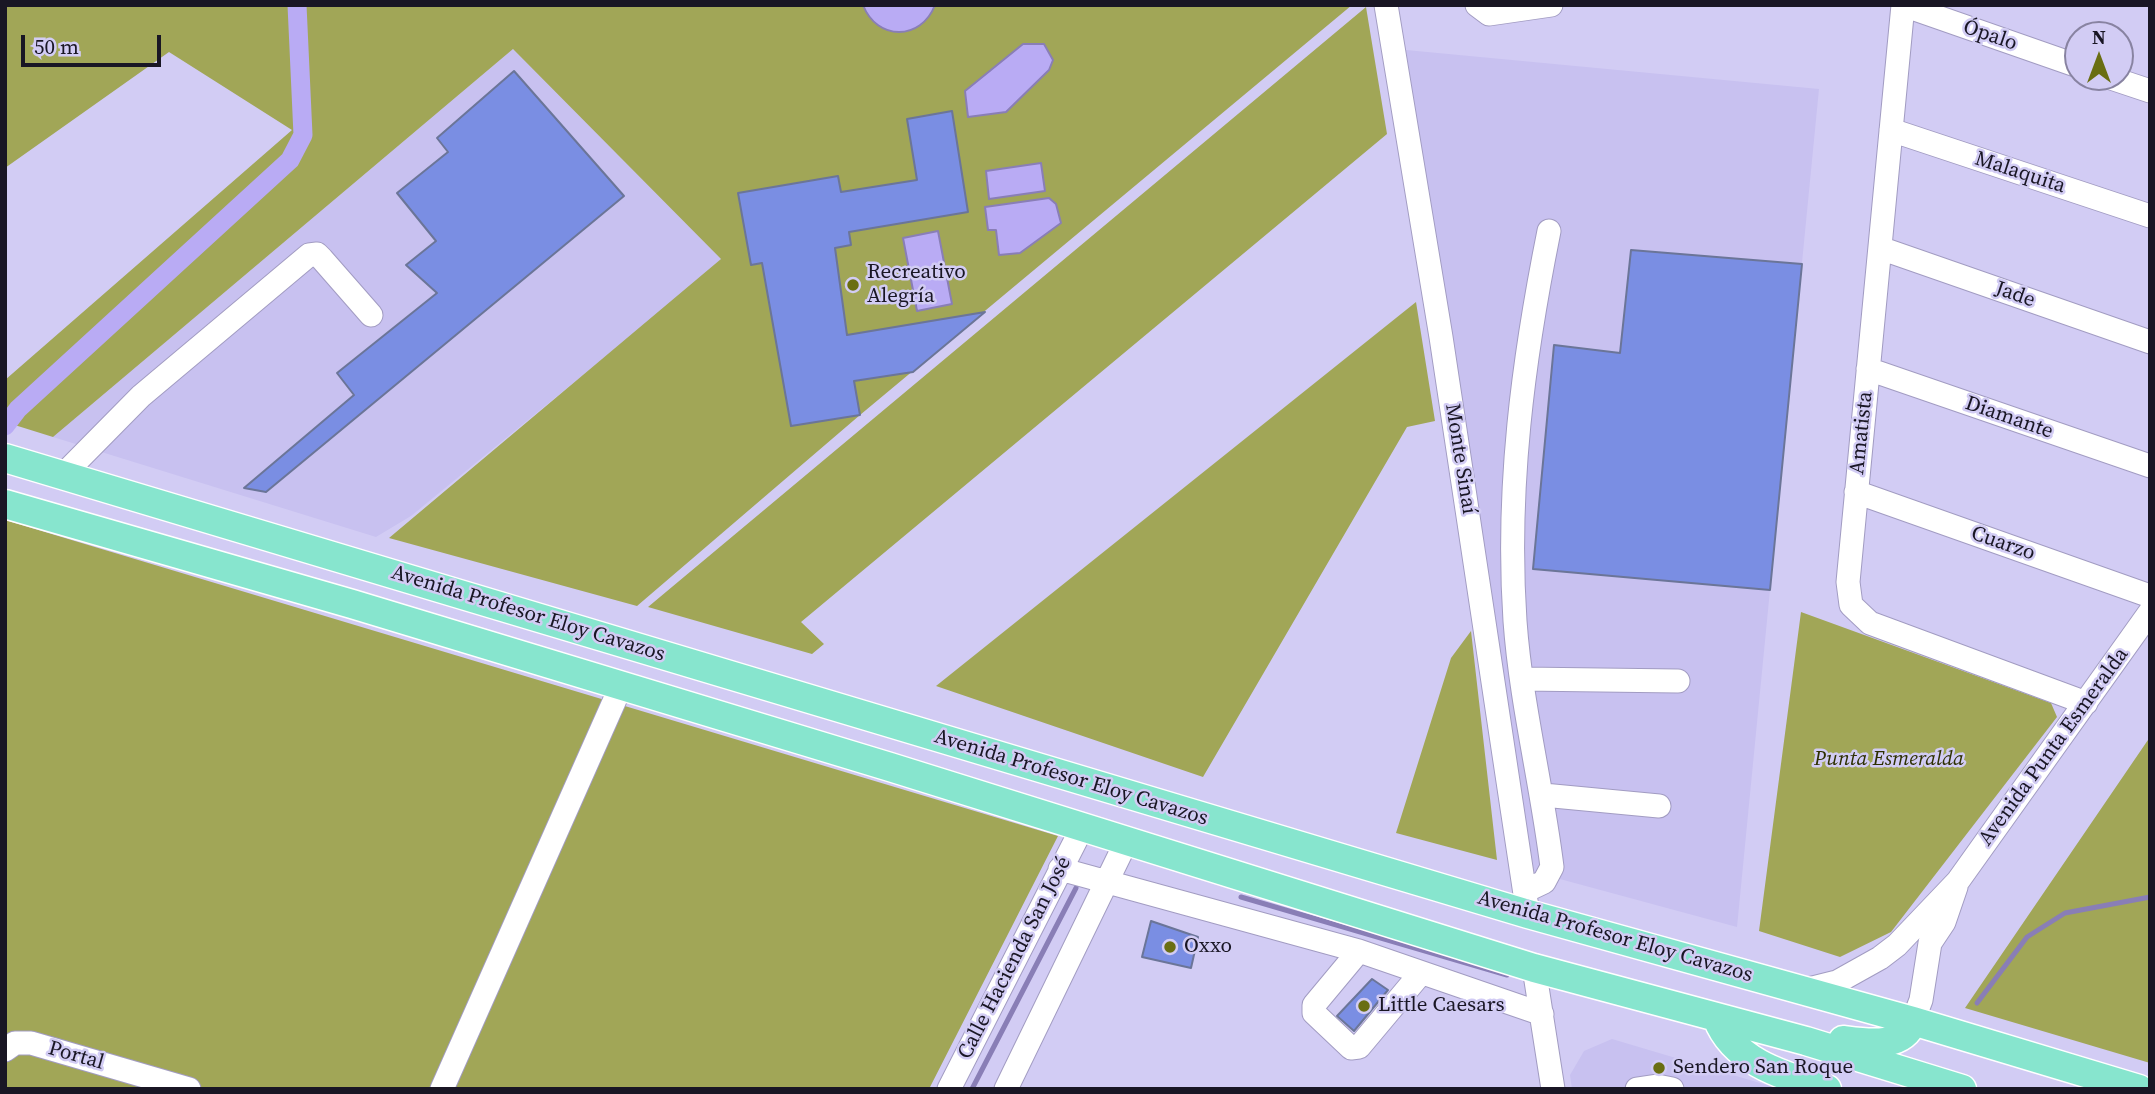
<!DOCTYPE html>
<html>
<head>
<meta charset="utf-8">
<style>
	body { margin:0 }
	#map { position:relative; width:2155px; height:1094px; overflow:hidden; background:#d2ccf4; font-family:"Source Serif 4",serif }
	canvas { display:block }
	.frame { position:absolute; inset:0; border:7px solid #191624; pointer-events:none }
	.north { position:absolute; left:2064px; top:21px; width:70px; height:70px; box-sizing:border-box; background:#d2ccf4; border:2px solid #8883a1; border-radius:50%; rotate:0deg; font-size:19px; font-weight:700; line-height:28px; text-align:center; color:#191624 }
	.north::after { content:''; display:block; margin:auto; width:24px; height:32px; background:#6a6e12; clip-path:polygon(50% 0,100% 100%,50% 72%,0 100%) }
	.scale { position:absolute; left:21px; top:35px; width:140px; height:32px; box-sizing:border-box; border:4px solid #191624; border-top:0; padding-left:9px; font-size:21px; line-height:24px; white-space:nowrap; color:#191624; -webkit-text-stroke:5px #d2ccf4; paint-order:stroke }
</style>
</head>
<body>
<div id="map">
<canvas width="2155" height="1094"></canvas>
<div class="frame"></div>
<div class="north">N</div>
<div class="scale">50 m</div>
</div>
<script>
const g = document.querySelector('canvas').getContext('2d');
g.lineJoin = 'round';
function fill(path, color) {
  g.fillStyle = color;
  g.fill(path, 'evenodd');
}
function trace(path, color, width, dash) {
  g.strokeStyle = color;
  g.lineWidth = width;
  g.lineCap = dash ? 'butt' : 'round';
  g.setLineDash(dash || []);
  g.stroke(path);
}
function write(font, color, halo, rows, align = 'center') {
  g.font = font + ' "Source Serif 4",serif';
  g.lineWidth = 5;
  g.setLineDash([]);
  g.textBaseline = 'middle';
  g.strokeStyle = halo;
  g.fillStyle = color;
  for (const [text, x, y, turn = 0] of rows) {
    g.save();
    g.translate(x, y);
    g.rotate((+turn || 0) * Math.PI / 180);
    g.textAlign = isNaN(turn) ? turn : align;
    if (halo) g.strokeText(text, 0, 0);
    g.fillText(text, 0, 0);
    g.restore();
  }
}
fill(new Path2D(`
	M513,49L721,259L700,279L411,516L376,537L53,437Z
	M1406,50L1819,89L1737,927L1534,872Z
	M1612,1039L1780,1089H1572L1570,1075L1584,1051Z`), '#c8c1f0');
fill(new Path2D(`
	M5,5H1352L860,415L637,606L389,538L721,259L513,49L53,437L5,422V380L292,130L169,52L5,168Z
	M1366,7L1387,134L801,622L824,644L812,654L648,607Z
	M1416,302L1435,421L1407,427L1203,777L936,686Z
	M5,520L1058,836L929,1089H5Z
	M1801,612L2051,703L2057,717L1891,932L1840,957L1759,931Z
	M1471,631L1497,860L1396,833L1451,658Z
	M2150,737V1063L1965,1008Z`), '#a1a657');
const water = new Path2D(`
	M863,5H935C921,41 877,41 863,5Z
	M1023,44H1044L1053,60L1049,70L1006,112L968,117L965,91Z
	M1041,163L1045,191L989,199L986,171Z
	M1049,198L1056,204L1061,223L1020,253L999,255L996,230H988L985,207Z
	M938,231L952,304L917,311L903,238Z`);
fill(water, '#b9abf4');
trace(water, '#897eb6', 2);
trace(new Path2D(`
	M1241,897L1507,975
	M1977,1003L2027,937L2065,913L2150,897
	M972,1089L1076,888`), '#897eb6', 5);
trace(new Path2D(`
	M5,426L18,409L290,160L303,135L297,5`), '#b9abf4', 19);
const building = new Path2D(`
	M514,71L624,196L266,492L244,488L354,395L337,373L437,293L406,265L436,241L397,193L448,152L437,138Z
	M952,111L968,212L849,232L851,245L835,248L847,335L985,312L913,372L854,381L860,415L791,426L762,263L751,265L738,193L838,176L841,192L917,180L907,119Z
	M1631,250L1802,264L1770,590L1533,569L1554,345L1620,353Z
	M1151,921L1198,937L1191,968L1142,957Z
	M1372,979L1388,990L1354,1031L1337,1016Z`);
fill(building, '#7a8ee3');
trace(building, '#6b7598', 2);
const minor = new Path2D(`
	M1386,5L1441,337L1528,914
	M1477,5L1489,14L1551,5
	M2078,66L1903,5L1848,582L1851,605L1870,623L2086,703
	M2108,77L2150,91
	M1891,130L2150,216
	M1880,248L2150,342
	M1868,369L2150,466
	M63,475L141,396L309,255L317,254L322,259L371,315
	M1856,492L2150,596
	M1523,679L1678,681
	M1543,795L1659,806
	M1060,869L1359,951L1542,1014
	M1525,891L1544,882L1552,867C1542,785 1521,704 1515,621C1506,489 1523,360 1549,231
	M1359,951L1314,1005V1013L1351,1048L1359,1047L1421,973
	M1534,968L1553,1089
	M1805,990L1837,982L1880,958L1897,945L1958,881L2150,612
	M1913,1021L1921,1000L1930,943L1944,922L1956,887
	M5,1050L15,1043H31L189,1089
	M442,1089L621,686
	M949,1089L1082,828
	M1006,1089L1126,842
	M1637,1089L1657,1086L1672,1089`);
const major = new Path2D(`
	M5,458L1528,914L1913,1021L2139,1089
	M5,504L352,604L890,767L1534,968L1806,1041L1962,1089
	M1717,1018C1734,1063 1785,1076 1827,1089
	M1843,1040C1867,1043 1903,1049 1913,1021`);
trace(minor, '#a29cc2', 25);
trace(major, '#fff', 31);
trace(minor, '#fff', 23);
trace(major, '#87e5ce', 28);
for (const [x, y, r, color] of [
	[853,285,7,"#6a6e12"],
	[1170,947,7,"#6a6e12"],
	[1364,1006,7,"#6a6e12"],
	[1659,1068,7,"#6a6e12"]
]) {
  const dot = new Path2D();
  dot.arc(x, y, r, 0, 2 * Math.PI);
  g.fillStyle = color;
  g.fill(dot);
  trace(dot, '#d2ccf4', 2.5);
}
write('21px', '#191624', '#d2ccf4', [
	["Ópalo",1990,36,19],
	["Malaquita",2020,173,18],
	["Jade",2015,295,19],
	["Diamante",2009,418,19],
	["Amatista",1862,433,-84],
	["Monte Sinaí",1460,459,81],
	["Cuarzo",2003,544,19],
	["Avenida Profesor Eloy Cavazos",528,614,17],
	["Avenida Punta Esmeralda",2054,747,-54],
	["Avenida Profesor Eloy Cavazos",1071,778,17],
	["Avenida Profesor Eloy Cavazos",1615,937,16],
	["Calle Hacienda San José",1015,958,-63],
	["Portal",76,1056,16]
]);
write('21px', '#191624', '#d2ccf4', [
	["Recreativo",867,273],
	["Alegría",867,297],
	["Oxxo",1184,947],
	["Little Caesars",1378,1006],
	["Sendero San Roque",1673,1068]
], 'left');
write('italic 21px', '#2d2f01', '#d2ccf4', [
	["Punta Esmeralda",1889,760]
]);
</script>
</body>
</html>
